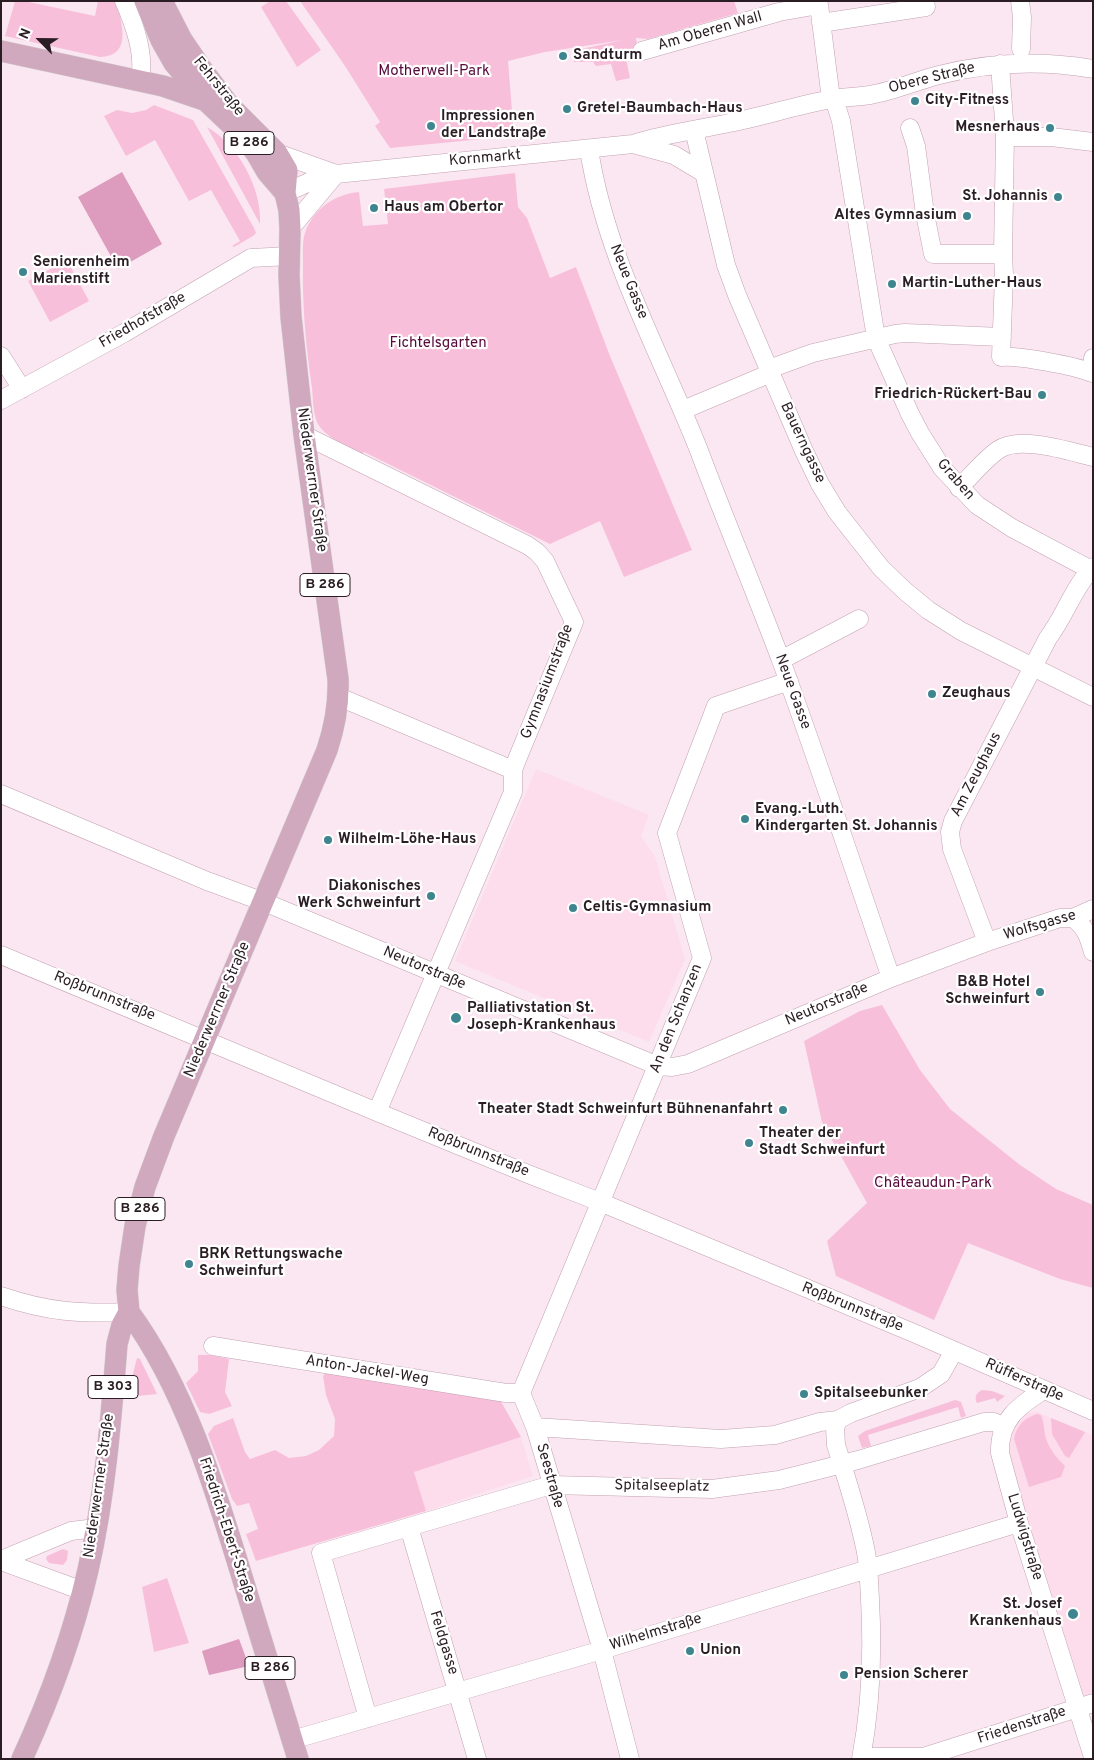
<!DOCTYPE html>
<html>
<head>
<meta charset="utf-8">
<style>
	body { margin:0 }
	#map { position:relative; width:1094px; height:1760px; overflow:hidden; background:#fbe7f1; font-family:Overpass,sans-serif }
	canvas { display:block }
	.frame { position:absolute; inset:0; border:2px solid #2a1e24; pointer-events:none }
	.north { position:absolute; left:15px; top:15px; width:50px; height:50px; -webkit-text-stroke:4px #fff; paint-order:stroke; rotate:293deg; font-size:14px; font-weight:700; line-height:20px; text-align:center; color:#2a1e24 }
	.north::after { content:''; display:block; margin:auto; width:18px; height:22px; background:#2a1e24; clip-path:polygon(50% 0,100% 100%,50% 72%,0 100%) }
</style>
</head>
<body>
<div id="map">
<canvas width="1094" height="1760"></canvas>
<div class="frame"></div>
<div class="north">N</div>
</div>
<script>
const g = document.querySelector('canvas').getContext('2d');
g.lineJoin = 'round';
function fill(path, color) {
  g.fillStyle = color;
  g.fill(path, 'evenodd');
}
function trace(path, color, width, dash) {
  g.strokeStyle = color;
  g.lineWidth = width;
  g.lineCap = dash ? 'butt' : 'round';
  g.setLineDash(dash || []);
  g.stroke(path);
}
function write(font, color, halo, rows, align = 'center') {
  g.font = font + ' Overpass,sans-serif';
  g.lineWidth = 4.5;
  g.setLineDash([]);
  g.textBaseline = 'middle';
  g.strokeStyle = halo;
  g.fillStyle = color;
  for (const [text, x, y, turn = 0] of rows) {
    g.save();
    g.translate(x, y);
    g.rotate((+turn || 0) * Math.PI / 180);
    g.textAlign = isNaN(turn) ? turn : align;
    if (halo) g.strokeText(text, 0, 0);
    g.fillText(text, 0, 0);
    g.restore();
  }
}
fill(new Path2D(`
	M536,769L649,815L641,836L655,857L685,959L649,1042L455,961Z
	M1037,1412L1093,1435V1693L1079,1697L1006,1461L1008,1429L1018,1414Z
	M521,1437L533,1476L426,1511L414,1472Z`), '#fdddec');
fill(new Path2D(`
	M15,1H24L95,16L98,1H116C121,21 134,56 100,57L5,36Z
	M270,1H286L321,50L297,67L261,7Z
	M300,1H734L738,13L648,39L636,38L638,50L625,54L630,78L616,81L611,64L596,66L593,62H574L572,51L623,40L545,52L508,61L514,136L390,148L375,126L380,122L345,66Z
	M154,105L193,120L254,228L256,233L253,236L234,247L232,246L240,241L211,190L189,201L155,140L126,156L104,116L117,110L132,113L146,110Z
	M207,127C238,145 262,188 260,224Z
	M515,173L518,207L527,218L550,278L576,267L610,356L692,550L624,577L600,521L550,544L364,452L361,456C350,449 321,434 317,422C313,412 313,399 312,388C306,347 302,305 303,263C303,254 302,242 305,233C313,209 335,194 359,192L363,226L388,224L384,189Z
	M67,260L89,301L50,322L28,281Z
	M882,1005L920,1070L950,1109L1020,1165L1056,1189L1093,1205V1288L1060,1279L968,1243L934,1320L836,1276L827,1241L867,1203L822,1122L804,1041L860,1011Z
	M198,1355H210L229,1359L225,1392L232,1406L209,1414L200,1412L186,1383L198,1371Z
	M137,1358L140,1359L157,1394L127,1397Z
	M327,1371L499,1398L521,1437L414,1472L426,1511L256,1561L246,1534L258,1529L249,1503L237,1506L232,1499L208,1434L214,1426L233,1418L245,1452L250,1459L275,1450L289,1458L306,1456L319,1450L334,1436L335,1419L326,1395L323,1376Z
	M982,1390L992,1391L1005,1396L997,1402L995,1398L977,1403C974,1397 976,1393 982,1390Z
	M955,1400L961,1402L966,1416L961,1418L958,1407L868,1435L871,1446L862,1448L858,1436L865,1431Z
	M1037,1414L1041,1415C1044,1422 1044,1429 1045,1435C1048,1448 1056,1457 1065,1466L1061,1477L1029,1487L1014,1439C1016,1426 1024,1418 1037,1414Z
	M1051,1418L1085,1432L1069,1458L1065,1456L1052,1434Z
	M63,1549L68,1551L67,1560L63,1565L49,1563L46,1559L47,1556Z
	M167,1578L189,1643L154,1652L142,1587Z`), '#f8bfdb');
fill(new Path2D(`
	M122,172L162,244L118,269L78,197Z
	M239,1639L249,1666L209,1675L202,1651Z`), '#dd9bbd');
const minor = new Path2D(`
	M124,1C135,26 145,54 140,81
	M1020,1L1022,17L1021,49
	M821,23L926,7L925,1
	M642,51L779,12L819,5L831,99
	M1000,64L1005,135
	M831,99L836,105L841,121L876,338L910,414L920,433L942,468L977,505L1012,528L1093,571
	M910,128L916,146L925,214L933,254H1003
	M694,130L726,265L737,295L804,451L820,484L837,512L881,568L905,591L928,610L961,631L1093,697
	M1093,142L1051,137H1009L1005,135L1003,254L1004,275L1001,357C1017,355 1076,366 1092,373L1093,358
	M633,144L674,155L704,173
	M589,149C605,255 659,350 698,448C725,520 755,591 782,663C820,767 855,873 891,978
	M277,153L336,174
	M285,193L318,178L336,174L633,144C665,134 696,130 729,123C764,116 798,105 832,99C845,97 857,97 870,95C894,91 916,81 939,75C990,62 1041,60 1093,69
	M290,229L336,174
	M1,356L22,389
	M769,369L813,353L895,334L905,333L1002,337
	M1,400L124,333L251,258L289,256
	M683,410L771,373
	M304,435L527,545L537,552L545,561L574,622L518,757L513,770V792L377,1112
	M959,488C971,476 984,460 998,450C1020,435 1068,451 1093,457
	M781,660L859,619
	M339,697L513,770
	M1,794L207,881L264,902L658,1066L672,1067L688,1064L891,978L987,942L1060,918H1073L1093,909
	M1073,918C1086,927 1089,938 1093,952
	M987,942L952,849L950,832L953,821L1048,638C1065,616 1073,588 1093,567
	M1,955L377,1112L528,1174L600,1202L916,1334L1093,1411
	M1,1296C48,1312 80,1314 129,1312
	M213,1346L506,1393H521
	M1044,1390C1018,1406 999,1420 1000,1453L1019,1523L1093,1757
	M838,1420L835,1428L836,1445C846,1477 857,1510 864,1543C869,1562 869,1581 870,1600C873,1653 871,1706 861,1759
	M535,1427L721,1439L775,1435L820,1422L838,1420L851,1413L920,1388L941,1374L954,1351
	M409,1527L477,1759
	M1,1560L71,1531L96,1528
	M1,1561L83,1591
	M368,1718L321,1553L551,1485L712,1489L779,1480L858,1460L984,1422H994L1004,1427
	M292,1740L602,1650L1019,1523
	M862,1757H923L1093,1703
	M630,1759L602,1650L535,1427L521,1393L702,958L667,833L716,706L789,681`);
const major = new Path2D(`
	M145,1L161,40L174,63L205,100L243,136L256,153L267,172L285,193
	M1,51L163,86L204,100
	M129,1312C185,1388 216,1491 243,1580C261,1640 280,1699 298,1759
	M22,1759C50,1698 73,1635 88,1570C105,1496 111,1420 117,1344L122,1325L129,1312L127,1290L129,1266L135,1226L145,1187L164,1136L327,750C335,726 339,704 338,679L304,435L291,317L289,275L290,229L289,210L285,193L287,170L277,153L229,105L201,68L182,40L162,1`);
trace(minor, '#c0a2b0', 19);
trace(major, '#d4d2d3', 22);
trace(minor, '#fff', 18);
trace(major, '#d1a9be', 21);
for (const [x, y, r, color] of [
	[563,56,5,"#3f8590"],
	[915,101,5,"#3f8590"],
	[567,109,5,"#3f8590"],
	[431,126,5,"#3f8590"],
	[1050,128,5,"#3f8590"],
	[1058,197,5,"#3f8590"],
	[374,208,5,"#3f8590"],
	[967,216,5,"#3f8590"],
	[23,272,5,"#3f8590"],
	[892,284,5,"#3f8590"],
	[1042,395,5,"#3f8590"],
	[932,694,5,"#3f8590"],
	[745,819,5,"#3f8590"],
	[328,840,5,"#3f8590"],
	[431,896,5,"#3f8590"],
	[573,908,5,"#3f8590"],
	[1040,992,5,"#3f8590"],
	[456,1018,6,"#3f8590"],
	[783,1110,5,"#3f8590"],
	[749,1143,5,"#3f8590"],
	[189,1264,5,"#3f8590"],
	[804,1394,5,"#3f8590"],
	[1073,1614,6,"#3f8590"],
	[690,1651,5,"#3f8590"],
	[844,1675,5,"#3f8590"]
]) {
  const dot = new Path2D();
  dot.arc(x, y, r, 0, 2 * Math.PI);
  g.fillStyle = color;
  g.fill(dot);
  trace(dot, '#fff', 2);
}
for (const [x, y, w] of [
	[249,143,50],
	[325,585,50],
	[140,1209,50],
	[113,1387,50],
	[270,1668,50]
]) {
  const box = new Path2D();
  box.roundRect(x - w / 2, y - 11.5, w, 23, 4);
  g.fillStyle = '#fff';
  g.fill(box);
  trace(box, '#2a1e24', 1);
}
write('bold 14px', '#2a1e24', null, [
	["B 286",249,143],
	["B 286",325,585],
	["B 286",140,1209],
	["B 303",113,1387],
	["B 286",270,1668]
]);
write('15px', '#2a1e24', '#fff', [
	["Am Oberen Wall",710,32,-16],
	["Obere Straße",932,79,-14],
	["Fehrstraße",218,87,51],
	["Kornmarkt",485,159,-5],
	["Neue Gasse",628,282,68],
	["Friedhofstraße",143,321,-30],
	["Bauerngasse",802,443,65],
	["Niederwerrner Straße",311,480,82],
	["Graben",955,480,49],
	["Gymnasiumstraße",548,682,-69],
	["Neue Gasse",792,692,70],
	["Am Zeughaus",977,775,-63],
	["Wolfsgasse",1040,926,-16],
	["Neutorstraße",424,969,23],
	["Roßbrunnstraße",104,997,22],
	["Neutorstraße",827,1005,-23],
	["Niederwerrner Straße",218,1010,-67],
	["An den Schanzen",677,1019,-68],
	["Roßbrunnstraße",478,1153,22],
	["Roßbrunnstraße",852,1308,22],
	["Anton-Jackel-Weg",367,1371,9],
	["Rüfferstraße",1024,1381,24],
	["Seestraße",549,1476,74],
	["Niederwerrner Straße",100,1486,-82],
	["Spitalseeplatz",662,1487,1],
	["Friedrich-Ebert-Straße",226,1530,72],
	["Ludwigstraße",1024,1537,73],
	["Wilhelmstraße",656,1633,-17],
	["Feldgasse",443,1643,73],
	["Friedenstraße",1022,1726,-18]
]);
write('bold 15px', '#2a1e24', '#fff', [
	["Sandturm",573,56],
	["City-Fitness",925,101],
	["Gretel-Baumbach-Haus",577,109],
	["Impressionen",441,117],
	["der Landstraße",441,134],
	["Mesnerhaus",1040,128,"right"],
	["St. Johannis",1048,197,"right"],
	["Haus am Obertor",384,208],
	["Altes Gymnasium",957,216,"right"],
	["Seniorenheim",33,263],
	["Marienstift",33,280],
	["Martin-Luther-Haus",902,284],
	["Friedrich-Rückert-Bau",1032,395,"right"],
	["Zeughaus",942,694],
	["Evang.-Luth.",755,810],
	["Kindergarten St. Johannis",755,827],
	["Wilhelm-Löhe-Haus",338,840],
	["Diakonisches",421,887,"right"],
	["Werk Schweinfurt",421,904,"right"],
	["Celtis-Gymnasium",583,908],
	["B&B Hotel",1030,983,"right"],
	["Schweinfurt",1030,1000,"right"],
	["Palliativstation St.",467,1009],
	["Joseph-Krankenhaus",467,1026],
	["Theater Stadt Schweinfurt Bühnenanfahrt",773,1110,"right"],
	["Theater der",759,1134],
	["Stadt Schweinfurt",759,1151],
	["BRK Rettungswache",199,1255],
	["Schweinfurt",199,1272],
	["Spitalseebunker",814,1394],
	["St. Josef",1062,1605,"right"],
	["Krankenhaus",1062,1622,"right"],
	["Union",700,1651],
	["Pension Scherer",854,1675]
], 'left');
write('15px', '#57093b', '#fff', [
	["Motherwell-Park",434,72],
	["Fichtelsgarten",438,344],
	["Châteaudun-Park",933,1184]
]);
</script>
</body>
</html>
